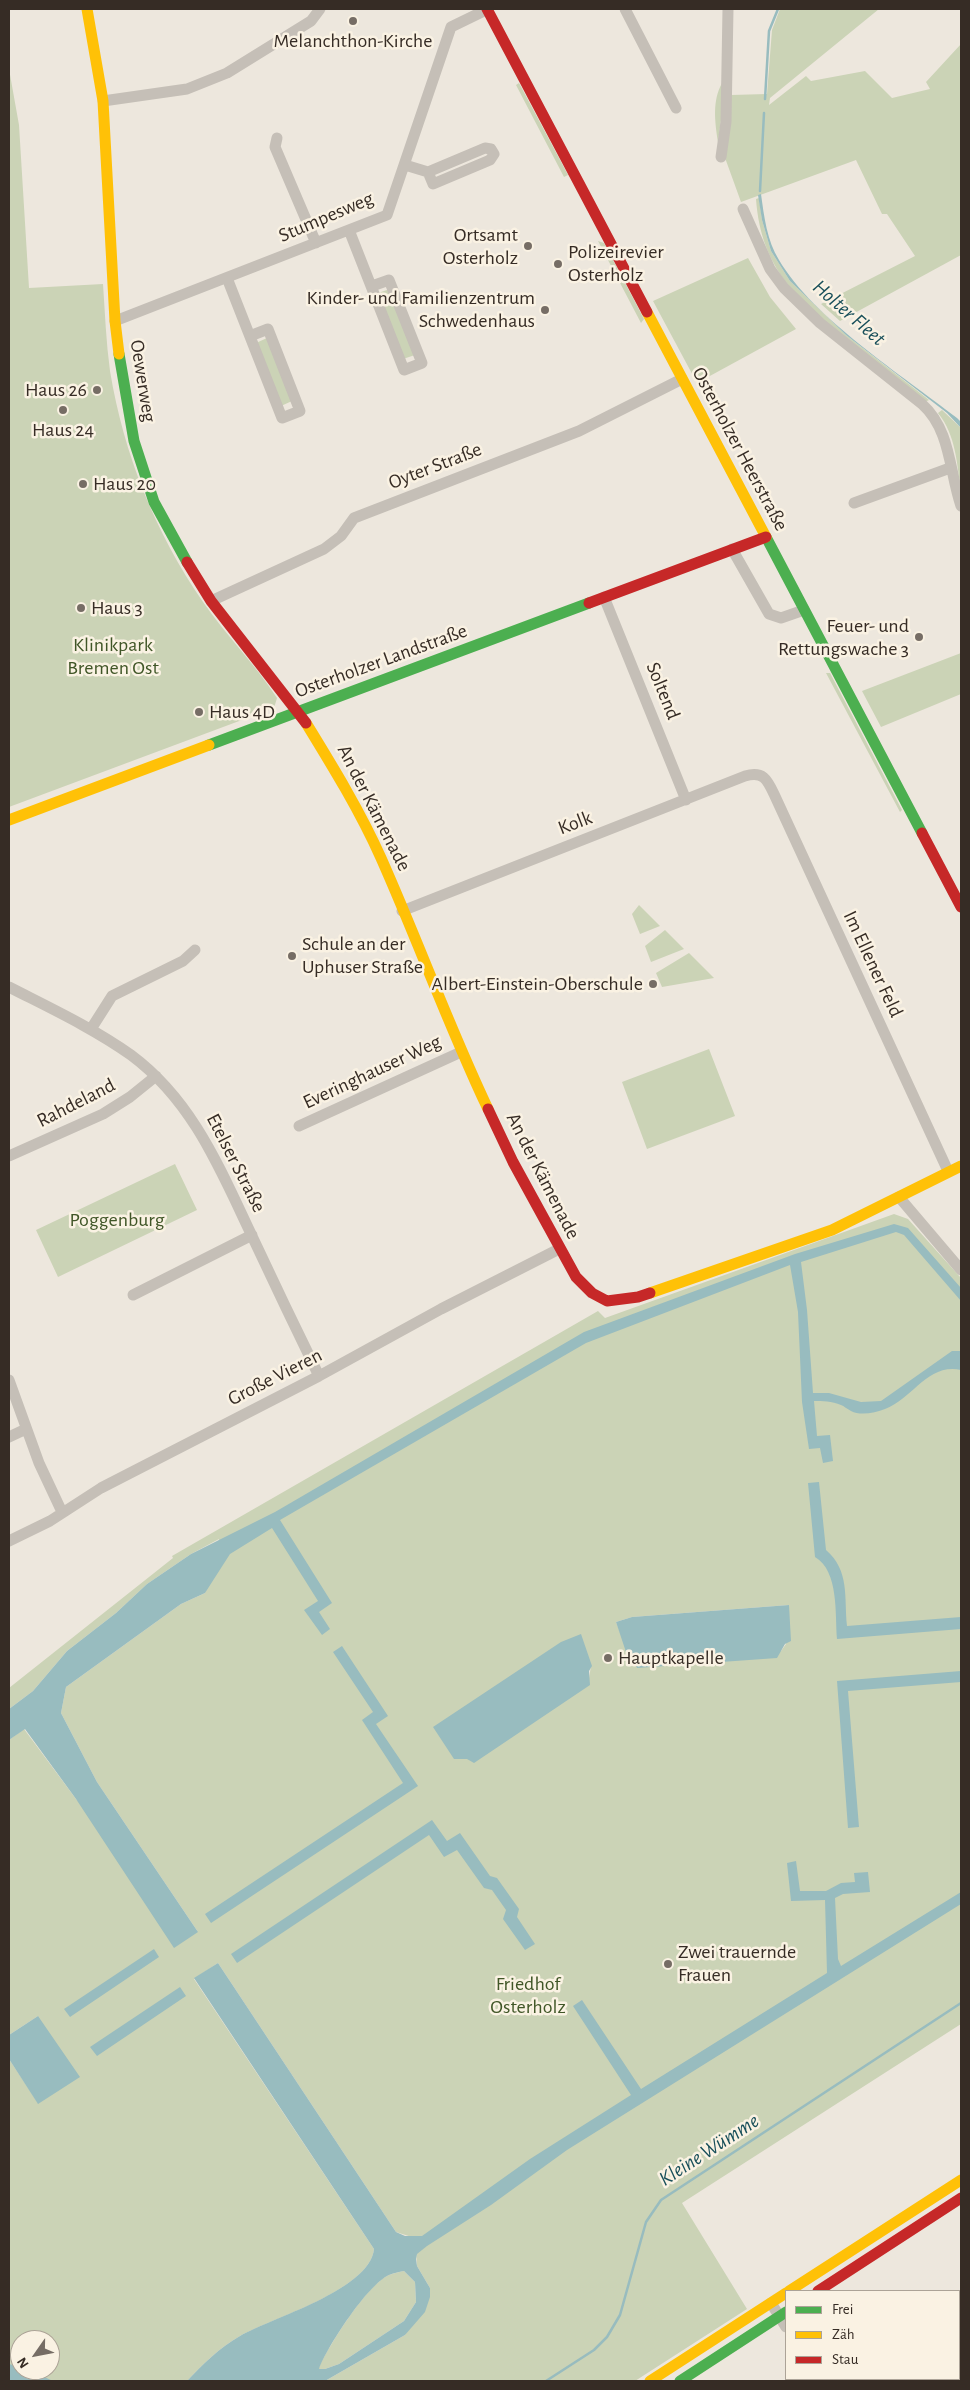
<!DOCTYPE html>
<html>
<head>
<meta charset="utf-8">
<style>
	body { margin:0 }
	#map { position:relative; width:970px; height:2390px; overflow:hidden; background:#ede7dd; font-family:"Alegreya Sans",sans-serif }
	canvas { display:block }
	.frame { position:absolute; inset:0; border:10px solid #362c25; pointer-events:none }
	.legend { position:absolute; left:785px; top:2290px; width:175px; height:90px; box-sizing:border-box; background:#faf2e3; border:1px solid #aca397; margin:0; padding:6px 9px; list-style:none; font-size:15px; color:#362c25 }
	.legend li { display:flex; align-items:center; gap:10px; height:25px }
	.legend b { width:25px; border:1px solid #aca397 }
	.north { position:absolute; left:10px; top:2330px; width:50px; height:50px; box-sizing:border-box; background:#faf2e3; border:1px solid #aca397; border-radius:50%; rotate:237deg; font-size:14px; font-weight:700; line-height:20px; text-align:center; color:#362c25 }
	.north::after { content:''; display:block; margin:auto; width:18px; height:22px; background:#766d65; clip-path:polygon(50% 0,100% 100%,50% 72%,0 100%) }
</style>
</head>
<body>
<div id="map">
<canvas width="970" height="2390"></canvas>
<div class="frame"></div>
<ul class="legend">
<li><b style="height:6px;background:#4caf50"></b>Frei</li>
<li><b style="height:6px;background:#ffc107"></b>Zäh</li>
<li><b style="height:6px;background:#c62828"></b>Stau</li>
</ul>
<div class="north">N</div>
</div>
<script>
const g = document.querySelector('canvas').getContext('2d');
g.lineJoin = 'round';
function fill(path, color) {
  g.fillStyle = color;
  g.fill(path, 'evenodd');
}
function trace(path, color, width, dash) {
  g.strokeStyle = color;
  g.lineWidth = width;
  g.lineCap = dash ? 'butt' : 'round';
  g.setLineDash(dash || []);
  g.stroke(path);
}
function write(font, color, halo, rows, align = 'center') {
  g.font = font + ' "Alegreya Sans",sans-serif';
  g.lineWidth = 5;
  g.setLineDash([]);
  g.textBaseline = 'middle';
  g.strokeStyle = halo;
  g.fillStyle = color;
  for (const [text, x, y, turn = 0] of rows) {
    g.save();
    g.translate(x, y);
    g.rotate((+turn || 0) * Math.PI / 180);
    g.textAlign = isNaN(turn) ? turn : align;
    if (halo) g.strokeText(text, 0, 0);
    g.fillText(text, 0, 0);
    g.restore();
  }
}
fill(new Path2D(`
	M780,9H879L770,98L769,105L806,76L811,81L865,71L892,98L930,89L926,82L961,44V255L840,321L821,304L915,256L887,214H882L856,160L741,202L724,155L731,95L767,94L772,30Z
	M9,69L19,125L29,288L103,284C105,313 106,342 110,371C124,455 155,532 203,602C226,635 255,664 277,698L274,708L9,807Z
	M519,83L568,175L564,177L516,85Z
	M722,83L724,98L718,142C715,122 712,101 722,83Z
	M759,198L762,220L771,251L790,281L846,335L929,400L925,402C900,383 875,363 851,343C799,301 761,270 756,199Z
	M598,241L604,243L644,319L641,323Z
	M748,258L770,297L796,329L697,383L653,301Z
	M390,289L415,355L403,359L378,293Z
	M267,338L292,401L281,406L256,343Z
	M942,410L961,428V491C957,464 956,435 938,413Z
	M961,653V694L881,727L862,691Z
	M826,673H830L902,810L900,812Z
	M639,905L660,926L640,934L632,914Z
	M665,930L684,949L651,962L645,946Z
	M689,953L714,978L662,987L656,973Z
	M709,1049L735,1116L647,1149L622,1082Z
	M175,1164L197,1210L58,1277L36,1230Z
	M894,1214L908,1219L961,1278V2024L682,2203L747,2309L635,2381H325L405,2335L430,2288L417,2266L415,2238L396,2232L218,1963L194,1979L374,2249C370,2290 272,2318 240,2336C219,2348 203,2364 187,2381H9V2059L38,2103V2016L9,2035V1740L24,1729L76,1799L198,1932L97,1782L61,1713L66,1687L181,1604L205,1593L219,1539L191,1554L147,1584L116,1613L67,1651L33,1691L9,1709V1688L173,1558L172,1556L598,1311L605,1318ZM789,1605L786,1644L781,1651L635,1662L630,1657L616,1622L632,1617ZM591,1666L589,1678L467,1759L460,1758ZM20,2340H50V2370H20Z
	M404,2271L415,2282L416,2302L404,2321L339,2364L325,2369H318C329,2346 367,2284 389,2275C394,2273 399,2272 404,2271Z`), '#cbd3b6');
fill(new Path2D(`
	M761,194C764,216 767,241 779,260C813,318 903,376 957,418L961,422V428L947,413L846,335L790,281L771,251L762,220L758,195Z
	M894,1224L908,1228L961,1288V1301L904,1235L896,1232L801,1262L807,1310L813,1393H829L861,1402L881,1401L952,1351H961V1370C927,1363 913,1399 885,1409C875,1413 860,1416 851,1411C847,1409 844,1406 841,1405C832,1401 822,1401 814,1401L817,1436L830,1435L833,1461L823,1463L820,1448L809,1449L802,1402L798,1312L790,1265L586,1343L280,1520L332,1603L319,1612L330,1629L322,1635L304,1610L318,1601L272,1528L230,1554L205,1593L181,1604L66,1687L61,1713L97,1782L198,1932L174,1948L76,1799L25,1729L9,1740V1709L33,1691L67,1651L116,1613L147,1584L191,1554L275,1512L584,1332L795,1254Z
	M819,1482L826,1550C850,1571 844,1597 847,1626L961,1617V1629L837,1639C835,1614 839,1571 815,1557L808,1483Z
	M789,1605L791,1641L785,1644L777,1658L637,1668L635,1662L627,1655L616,1622L632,1617Z
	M581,1634L592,1666L589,1671L590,1685L474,1763L467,1759H454L433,1727L561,1642Z
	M342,1646L388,1716L376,1724L418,1786L211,1923L205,1914L403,1783L362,1720L373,1712L333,1652Z
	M961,1671V1682L848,1691L859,1827L848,1828L837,1681Z
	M432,1820L447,1841L460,1833L490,1876L497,1878L519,1909L517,1917L535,1944L525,1950L503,1919L506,1910L492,1890L484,1888L457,1850L444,1857L429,1835L237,1963L231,1954Z
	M796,1861L800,1891H826L841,1883L855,1882L854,1873L868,1872L870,1892L843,1894L835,1898L838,1959L841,1966L961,1892V1904L567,2150L491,2205L427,2246L417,2254L416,2259L417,2266L430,2288V2297L425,2312L405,2335L325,2381H187C203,2364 219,2348 240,2336C271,2318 370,2290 374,2249L194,1978L218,1963L396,2232L405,2236H422L530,2159L631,2095L573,2006L582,2000L641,2089L827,1973L825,1900L791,1901L787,1863ZM404,2271L415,2282L416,2302L404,2321L339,2364L325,2369H319C327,2347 368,2284 389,2275C393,2273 399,2272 404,2271Z
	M154,1949L159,1957L70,2017L64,2009Z
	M180,1987L186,1996L97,2056L90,2047Z
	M38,2016L80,2077L38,2104L9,2059V2035Z
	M9,2364L20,2367V2370H29L53,2381H9Z`), '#98bcbf');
trace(new Path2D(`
	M765,99L769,31L778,9
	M760,191L764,113
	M546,2381L594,2350L607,2337L620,2315L646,2222L661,2200L961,2003`), '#98bcbf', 2.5);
trace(new Path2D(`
	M625,9L676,108
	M103,101L187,89L227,73L311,21L320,9
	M277,138L275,147L316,243
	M721,157L726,122L728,9
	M405,165L428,172L485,148L491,149L494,154L490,160L433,184L428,172
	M743,209L770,269L784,288L820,323L922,404C951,430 949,471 961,506
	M349,230L404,370L422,363L389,280L372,286
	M227,278L282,418L300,411L268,329L250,336
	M115,321L387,215L451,27L488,9
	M854,503L950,468
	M732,549L769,614L781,618L804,610
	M604,597L686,800
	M211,601L324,549L341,536L354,518L579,431L682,379
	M402,911L745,776C763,771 767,779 774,794L948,1171
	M9,987C50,1008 93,1028 131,1055C193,1101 220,1169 252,1236C274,1283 296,1329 319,1376
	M91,1029L112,996L183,961L195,950
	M299,1126L461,1052
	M9,1156L103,1114L130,1097L156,1076
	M899,1197L961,1270
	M133,1295L252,1235
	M9,1380L39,1463L62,1512
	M9,1437L26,1429
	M9,1541L50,1521L101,1488L319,1376L441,1309L559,1249
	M771,2303L786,2327
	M821,2379L823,2381`), '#c5bfb7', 11);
trace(new Path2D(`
	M119,354L134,441L154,502L187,562
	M766,537L922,833
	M209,745L589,603
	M680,2381L786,2312`), '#4caf50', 11);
trace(new Path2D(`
	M87,9L103,101L115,321L119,354
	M647,312L766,537
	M306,723C333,767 360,811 381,858C418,941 449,1027 488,1109
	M9,820L209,745
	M650,1293L832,1230L961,1166
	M789,2291L961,2180
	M650,2381L786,2293`), '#ffc107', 11);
trace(new Path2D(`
	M487,9L647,312
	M187,562L211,601L306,723
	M589,603L766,537
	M922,833L961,907
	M488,1109L513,1162L576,1277L592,1293L607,1301L638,1297L650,1293
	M818,2291L961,2198`), '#c62828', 11);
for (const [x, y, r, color] of [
	[353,21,5,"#766d65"],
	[528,246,5,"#766d65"],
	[558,264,5,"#766d65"],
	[545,310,5,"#766d65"],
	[97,390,5,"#766d65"],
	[63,410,5,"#766d65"],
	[83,484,5,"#766d65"],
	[81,608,5,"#766d65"],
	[919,637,5,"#766d65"],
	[199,712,5,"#766d65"],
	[292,956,5,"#766d65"],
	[653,984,5,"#766d65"],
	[608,1658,5,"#766d65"],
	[668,1964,5,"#766d65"]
]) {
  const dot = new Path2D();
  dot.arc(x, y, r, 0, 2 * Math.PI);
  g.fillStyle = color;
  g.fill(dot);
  trace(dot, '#faf2e3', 2);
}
write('20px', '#362c25', '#faf2e3', [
	["Melanchthon-Kirche",353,41,"center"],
	["Ortsamt",518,235,"right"],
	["Osterholz",518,258,"right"],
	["Polizeirevier",568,252],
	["Osterholz",568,275],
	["Kinder- und Familienzentrum",535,298,"right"],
	["Schwedenhaus",535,321,"right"],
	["Haus 26",87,390,"right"],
	["Haus 24",63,430,"center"],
	["Haus 20",93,484],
	["Haus 3",91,608],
	["Feuer- und",909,626,"right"],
	["Rettungswache 3",909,649,"right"],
	["Haus 4D",209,712],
	["Schule an der",302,944],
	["Uphuser Straße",302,967],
	["Albert-Einstein-Oberschule",643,984,"right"],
	["Hauptkapelle",618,1658],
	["Zwei trauernde",678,1952],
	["Frauen",678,1975]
], 'left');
write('20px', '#362c25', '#faf2e3', [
	["Stumpesweg",326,217,-23],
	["Oewerweg",143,381,81],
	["Osterholzer Heerstraße",740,449,62],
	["Oyter Straße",435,466,-21],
	["Osterholzer Landstraße",381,661,-20],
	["Soltend",663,691,68],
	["An der Kämenade",374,808,63],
	["Kolk",575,823,-21],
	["Im Ellener Feld",873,964,65],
	["Everinghauser Weg",372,1072,-25],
	["Rahdeland",76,1103,-27],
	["Etelser Straße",236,1163,63],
	["An der Kämenade",543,1176,63],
	["Große Vieren",275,1377,-27]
]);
write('20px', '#405627', '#faf2e3', [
	["Klinikpark",113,645],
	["Bremen Ost",113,668],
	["Poggenburg",117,1220],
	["Friedhof",528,1984],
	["Osterholz",528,2007]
]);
write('italic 21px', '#184f5a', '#faf2e3', [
	["Holter Fleet",849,313,41],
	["Kleine Wümme",709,2150,-33]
]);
</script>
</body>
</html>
